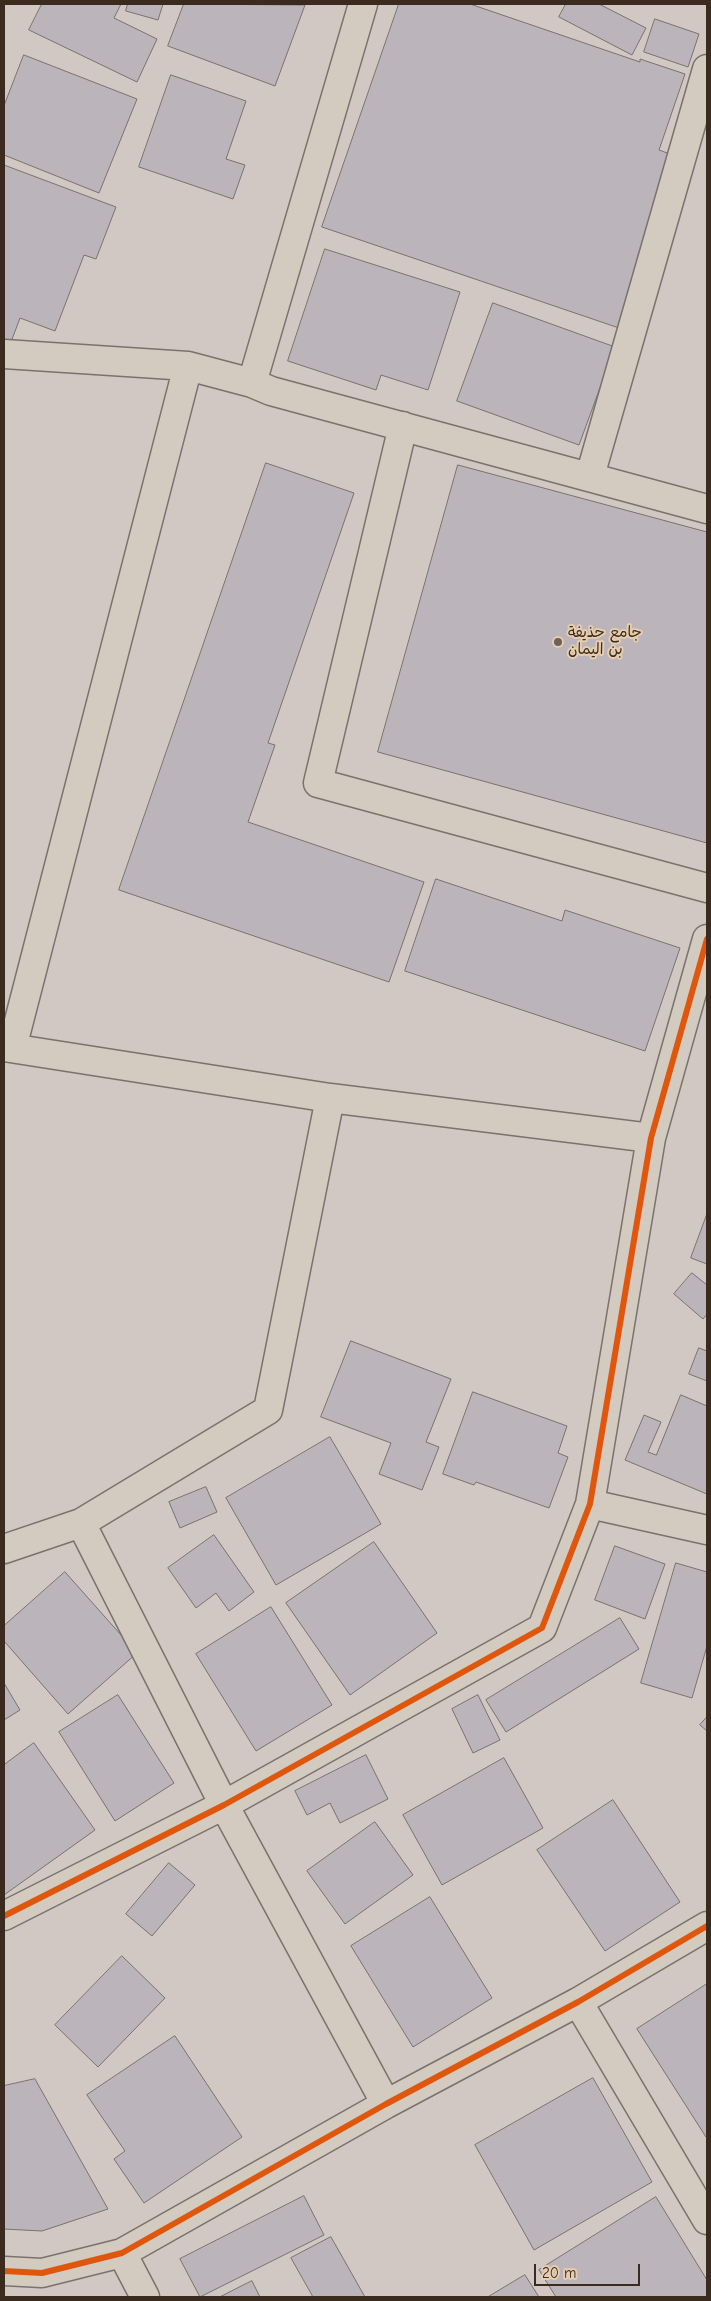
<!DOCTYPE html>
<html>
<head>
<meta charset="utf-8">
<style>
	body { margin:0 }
	#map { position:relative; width:711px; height:2301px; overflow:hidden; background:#d1c7c3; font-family:"Comic Neue",sans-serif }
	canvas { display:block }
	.frame { position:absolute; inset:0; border:5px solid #3b2a1e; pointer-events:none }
	.scale { position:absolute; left:534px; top:2264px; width:106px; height:22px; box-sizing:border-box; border:2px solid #3b2a1e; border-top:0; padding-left:6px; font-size:15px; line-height:18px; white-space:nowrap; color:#3b2a1e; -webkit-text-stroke:4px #e5cdad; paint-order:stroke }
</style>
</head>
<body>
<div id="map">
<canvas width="711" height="2301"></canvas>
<div class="frame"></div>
<div class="scale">20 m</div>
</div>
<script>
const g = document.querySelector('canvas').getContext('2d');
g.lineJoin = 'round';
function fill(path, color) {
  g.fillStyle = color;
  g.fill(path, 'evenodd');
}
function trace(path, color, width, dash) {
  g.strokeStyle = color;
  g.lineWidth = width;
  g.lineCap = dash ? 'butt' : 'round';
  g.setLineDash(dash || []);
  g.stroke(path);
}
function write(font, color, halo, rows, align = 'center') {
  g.font = font + ' "Comic Neue","Playpen Sans Arabic",sans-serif';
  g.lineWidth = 4;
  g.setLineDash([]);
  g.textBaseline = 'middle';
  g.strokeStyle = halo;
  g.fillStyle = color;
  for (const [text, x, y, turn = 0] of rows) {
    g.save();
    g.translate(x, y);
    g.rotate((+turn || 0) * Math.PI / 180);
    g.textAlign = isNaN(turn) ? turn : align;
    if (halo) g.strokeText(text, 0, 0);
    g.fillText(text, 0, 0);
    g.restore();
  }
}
const building = new Path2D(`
	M42,4H121L114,18L157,39L137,82L29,30Z
	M128,4H163L158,20L126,11Z
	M184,4L305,5L275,86L168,46Z
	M399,4H470L640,62V59L685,74L659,150L681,158L622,329L322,227Z
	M566,4H599L646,28L632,55L559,17Z
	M655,19L699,34L688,67L644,52Z
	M24,55L137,99L99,193L4,155V106Z
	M171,75L246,101L226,159L245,165L233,199L139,167Z
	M4,165L116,207L96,259L84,255L55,331L20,318L11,342L4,340Z
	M325,249L460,292L428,390L381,375L376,390L288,361Z
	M493,303L615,347L579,445L457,401Z
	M266,463L354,493L268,743L275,745L248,822L424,882L389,982L119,890Z
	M458,465L707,532V843L378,752Z
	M436,879L562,921L565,910L680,948L645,1051L405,971Z
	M707,1214V1264L691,1258Z
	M692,1273L707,1285V1314L703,1319L674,1294Z
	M351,1341L451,1379L426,1442L439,1447L422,1490L379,1474L391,1443L321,1417Z
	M699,1348L707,1351V1381L689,1374Z
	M473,1392L567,1426L558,1453L568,1457L549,1508L476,1482L474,1485L443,1474Z
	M681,1395L707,1406V1494L625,1460L644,1415L661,1422L648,1452L656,1455Z
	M330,1437L381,1524L276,1585L226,1498Z
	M206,1487L217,1512L180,1528L169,1502Z
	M214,1535L254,1592L229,1611L216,1593L196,1608L168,1568Z
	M374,1542L437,1633L350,1695L286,1603Z
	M615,1546L665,1564L645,1619L595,1600Z
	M676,1563L707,1572V1646L692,1698L641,1683Z
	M65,1572L137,1653L68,1714L4,1641V1626Z
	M271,1607L332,1705L256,1751L196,1654Z
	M620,1618L639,1649L506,1732L486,1700Z
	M4,1683L20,1710L4,1720Z
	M118,1695L174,1783L115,1821L59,1732Z
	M478,1695L500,1740L473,1753L452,1709Z
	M707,1717V1731L700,1725Z
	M34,1743L95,1830L4,1895V1765Z
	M366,1755L388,1799L340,1823L330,1803L307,1815L295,1791Z
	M504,1758L543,1828L442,1885L403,1815Z
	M613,1800L680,1902L605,1951L537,1850Z
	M375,1822L413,1875L345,1924L307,1871Z
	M169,1863L195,1885L152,1936L126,1914Z
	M430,1897L492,1998L413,2047L351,1946Z
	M122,1956L165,1998L98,2067L55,2025Z
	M707,1984V2136L706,2137L637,2029Z
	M175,2036L242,2137L144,2203L114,2159L125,2151L87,2095Z
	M593,2078L652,2182L534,2250L475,2145Z
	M35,2079L108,2209L42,2231L4,2229V2086Z
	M304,2196L324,2235L200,2297L180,2259Z
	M656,2197L707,2280V2297H556L539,2270Z
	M331,2237L365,2297H313L291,2258Z
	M525,2275L539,2297H488Z
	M252,2281L260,2297H220Z`);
fill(building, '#bbb4ba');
trace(building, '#7a726d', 1);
const minor = new Path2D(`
	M4,354L188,366L252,383L271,391L707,509
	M252,383L363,4
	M403,426L318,783L707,888
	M590,476L707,69
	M4,1047L330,1098L651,1138
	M12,1048L188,366
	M590,1504L707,1530
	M81,1523L224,1805L386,2104
	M4,1549L81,1523L268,1410L330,1098
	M4,1916L224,1805L542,1628L590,1504L651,1138L707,939
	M578,2002L707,2220
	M122,2253L145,2297
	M4,2271L42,2273L122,2253L386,2104L578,2002L707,1926`);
trace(minor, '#7a726d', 31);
trace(minor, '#d3cac0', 28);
trace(new Path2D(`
	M4,1916L224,1805L542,1628L590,1504L651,1138L707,939
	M4,2271L42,2273L122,2253L386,2104L578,2002L707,1926`), '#df570d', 6);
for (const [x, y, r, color] of [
	[558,642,5,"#706158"]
]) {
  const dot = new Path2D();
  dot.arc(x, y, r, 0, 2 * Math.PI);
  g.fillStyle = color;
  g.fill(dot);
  trace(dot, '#e5cdad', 2);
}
write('15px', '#3b2a1e', '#e5cdad', [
	["جامع حذيفة",568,633],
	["بن اليمان",568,650]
], 'left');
</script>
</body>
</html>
